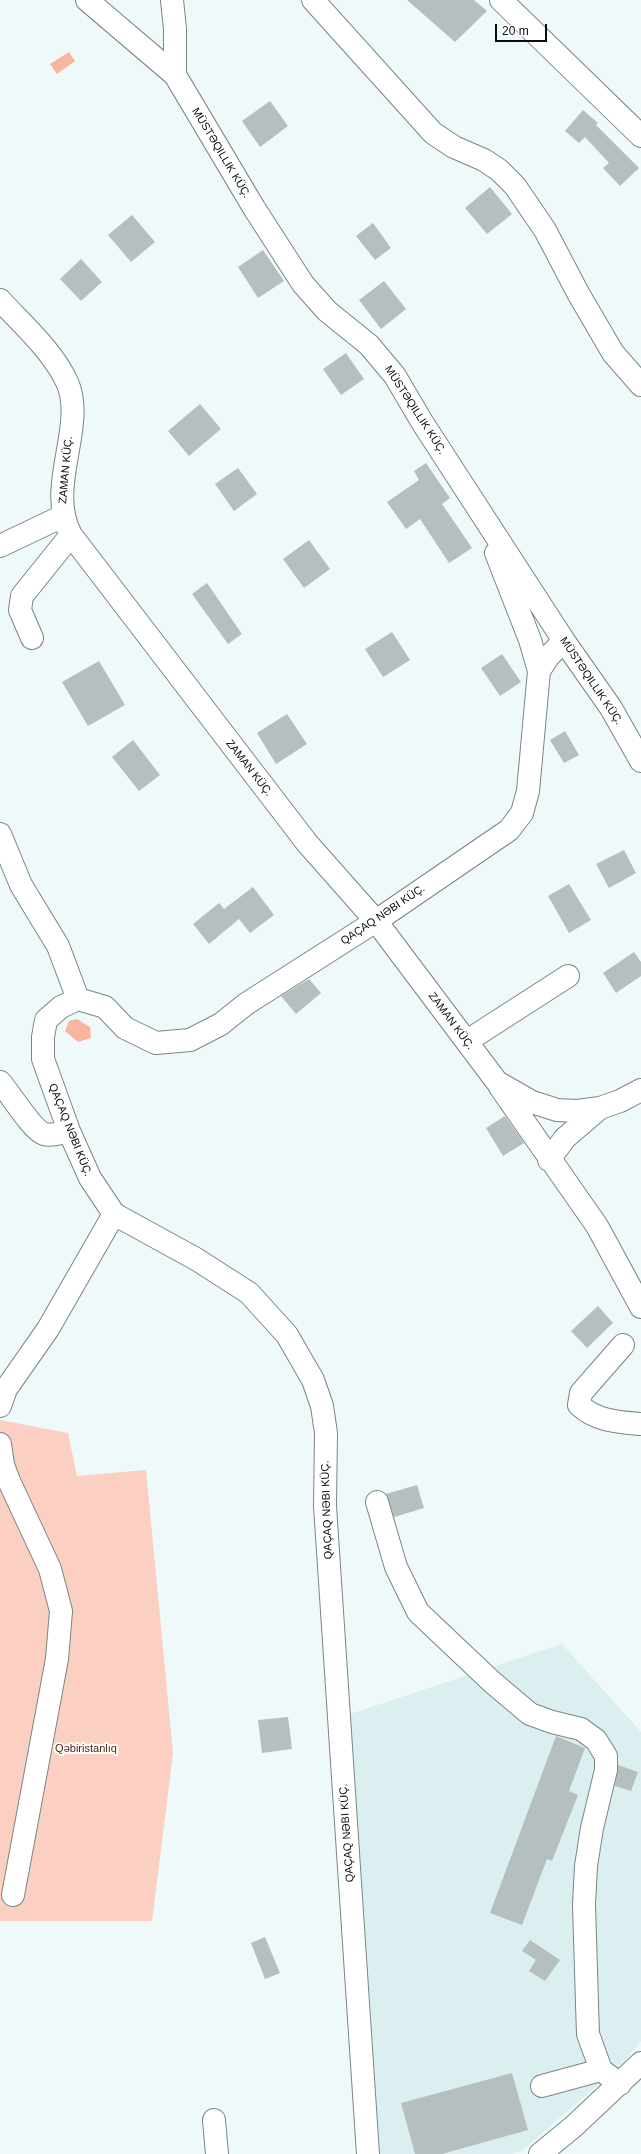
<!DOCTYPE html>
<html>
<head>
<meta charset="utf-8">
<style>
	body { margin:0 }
	#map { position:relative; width:641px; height:2154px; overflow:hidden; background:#eff9fa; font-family:Arial,sans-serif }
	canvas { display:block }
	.scale { position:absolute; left:495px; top:24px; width:52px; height:18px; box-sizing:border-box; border:2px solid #0a0d0d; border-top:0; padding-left:5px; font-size:12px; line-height:14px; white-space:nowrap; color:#0a0d0d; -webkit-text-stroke:3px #fff; paint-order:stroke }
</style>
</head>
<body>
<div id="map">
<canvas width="641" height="2154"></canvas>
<div class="scale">20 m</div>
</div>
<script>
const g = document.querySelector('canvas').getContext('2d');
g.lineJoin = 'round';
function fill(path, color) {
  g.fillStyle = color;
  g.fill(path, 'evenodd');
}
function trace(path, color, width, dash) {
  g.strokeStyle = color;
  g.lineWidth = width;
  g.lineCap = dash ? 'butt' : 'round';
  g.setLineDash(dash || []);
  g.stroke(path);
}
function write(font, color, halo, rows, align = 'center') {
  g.font = font + ' Arial,sans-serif';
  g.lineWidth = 4;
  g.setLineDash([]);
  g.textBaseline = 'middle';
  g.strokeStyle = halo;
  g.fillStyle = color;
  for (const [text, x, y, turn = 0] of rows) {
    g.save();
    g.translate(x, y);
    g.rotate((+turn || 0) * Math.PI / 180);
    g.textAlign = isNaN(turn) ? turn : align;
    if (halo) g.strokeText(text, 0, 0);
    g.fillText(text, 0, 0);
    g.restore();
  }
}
fill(new Path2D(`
	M562,1644L641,1732V2041L625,2061L523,2150L512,2154H380L350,1714Z`), '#dbeff1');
fill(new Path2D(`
	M0,1420L68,1433L77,1476L146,1470L173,1753L152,1921H0Z`), '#fbcfc2');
fill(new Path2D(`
	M69,52L75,61L57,74L50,64Z
	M77,1019L90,1027L91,1038L78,1042L65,1031L69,1021Z`), '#f8b6a1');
fill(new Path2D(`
	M407,0H474L487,11L455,42Z
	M270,101L288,126L260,147L242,121Z
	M583,110L598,123L596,125L639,168L620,186L603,168L609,163L585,137L579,143L565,131Z
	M490,187L512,214L487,234L465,208Z
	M132,215L155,242L131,262L108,235Z
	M373,223L391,248L375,260L356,236Z
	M263,250L284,281L258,298L238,267Z
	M81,259L102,282L81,301L60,279Z
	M384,281L406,309L381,329L359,300Z
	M346,353L364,379L341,395L323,369Z
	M200,404L221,429L189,456L168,431Z
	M426,463L450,498L442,504L472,548L449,563L420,519L406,529L387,502L419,480L414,471Z
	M238,468L257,494L234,511L215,484Z
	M309,540L330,569L304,588L283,559Z
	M207,583L242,634L228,644L192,594Z
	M392,632L410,660L383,677L365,649Z
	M502,654L521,682L500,696L481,668Z
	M99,661L125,705L88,726L62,682Z
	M287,714L307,744L276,764L257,733Z
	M565,731L579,755L564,763L550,740Z
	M133,740L160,775L139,791L112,757Z
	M624,850L636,873L609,888L596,864Z
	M569,884L591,920L569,933L548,896Z
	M253,887L274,915L250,933L239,919L209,944L193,924L219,903L224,909Z
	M634,952L641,962V976L616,993L603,973Z
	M309,979L321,993L296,1014L281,996Z
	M505,1116L524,1143L503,1156L486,1128Z
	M598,1306L613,1323L587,1348L571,1331Z
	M417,1485L424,1508L394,1517L386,1494Z
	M288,1717L292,1749L262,1753L258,1720Z
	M556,1736L585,1748L569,1791L578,1795L552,1861L547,1859L522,1925L490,1913Z
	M618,1765L638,1772L631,1791L615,1786Z
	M265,1937L280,1973L265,1979L251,1943Z
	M530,1940L560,1960L545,1981L529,1971L536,1960L522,1951Z
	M512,2073L528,2130L442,2154H415L401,2103Z`), '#b5bfc0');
const minor = new Path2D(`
	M87,0L175,75
	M172,0L175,29V75L254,208L303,284L327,311L369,345L395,376L422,422L564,641L611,708L641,761
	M313,0L433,133L454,147L484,160L499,170L515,186L545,230L578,293L613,353L641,385
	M501,0L641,136
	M0,300C23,325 52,350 67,382C87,426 45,487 71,535L307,843L376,921L497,1082L532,1102L557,1110L577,1111L600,1108L620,1101L641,1090
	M0,546L63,516
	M496,553L530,640L539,671
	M32,638L20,610L22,596L71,535
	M0,834L21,885L58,946L78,999L61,1007L46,1020L43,1037V1059L69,1131L90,1178L114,1214L196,1259L249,1293L287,1335L313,1380L322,1406L326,1433L325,1506L368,2154
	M78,999L105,1007L125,1028L156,1043L190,1040L221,1024L246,1004L376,921L509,830L522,813L528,791L539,671L548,657L564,641
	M467,1041L568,976
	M0,1082C10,1093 32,1130 44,1134C52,1136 61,1133 69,1131
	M500,1087L597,1226L641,1307
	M549,1160L565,1138L600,1108
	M623,1345L581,1393L579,1405C596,1421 618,1422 641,1424
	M0,1406L6,1389L48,1329L114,1214
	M0,1444L3,1465L9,1481L50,1569L61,1611L57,1659L13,1895
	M377,1502L396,1567L418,1612L492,1682L530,1714L552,1722L581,1729L596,1740L606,1756V1770L592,1828L586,1866L584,1904L587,2004L588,2034L601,2070L620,2084
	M542,2086L601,2070
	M214,2120L217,2154
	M540,2154L573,2127L641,2063`);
trace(minor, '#7b8585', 24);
trace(minor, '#fff', 22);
write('11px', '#0a0d0d', '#fff', [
	["MÜSTƏQILLIK KÜÇ.",221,153,59],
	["MÜSTƏQILLIK KÜÇ.",415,410,57],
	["ZAMAN KÜÇ.",66,470,-85],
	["MÜSTƏQILLIK KÜÇ.",591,681,56],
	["ZAMAN KÜÇ.",249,768,52],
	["QAÇAQ NƏBI KÜÇ.",383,915,-34],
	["ZAMAN KÜÇ.",451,1021,53],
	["QAÇAQ NƏBI KÜÇ.",70,1130,68],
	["QAÇAQ NƏBI KÜÇ.",327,1510,-92],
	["QAÇAQ NƏBI KÜÇ.",347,1833,-94]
]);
write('11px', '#541b07', '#fff', [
	["Qəbiristanlıq",86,1749]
]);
</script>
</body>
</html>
